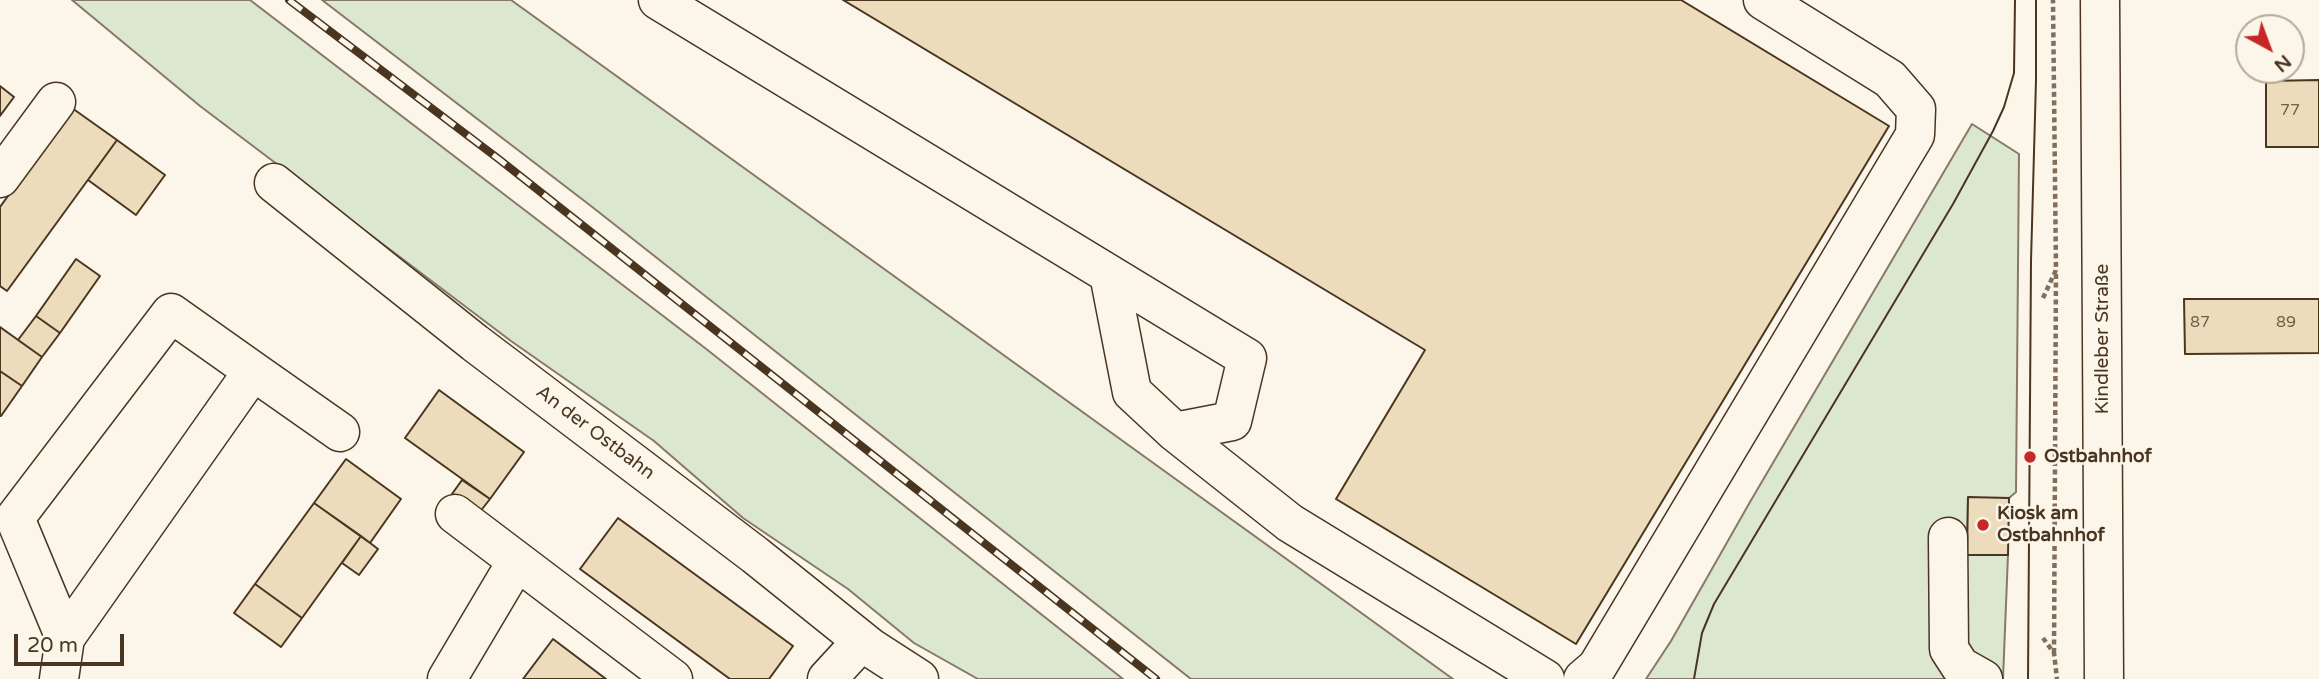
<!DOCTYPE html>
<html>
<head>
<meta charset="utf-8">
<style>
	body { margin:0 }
	#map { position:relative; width:2319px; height:679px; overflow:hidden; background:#fbf6e9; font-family:"Varela Round",sans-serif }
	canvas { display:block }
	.north { position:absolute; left:2235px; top:14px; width:70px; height:70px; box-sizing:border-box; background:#fbf6e9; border:2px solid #b4a999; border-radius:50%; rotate:139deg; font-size:19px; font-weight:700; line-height:28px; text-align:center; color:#4a3520 }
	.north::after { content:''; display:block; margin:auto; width:24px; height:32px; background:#c62828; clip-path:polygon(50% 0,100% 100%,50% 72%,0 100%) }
	.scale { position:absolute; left:14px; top:634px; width:110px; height:32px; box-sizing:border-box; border:4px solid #4a3520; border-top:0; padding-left:9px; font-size:21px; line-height:24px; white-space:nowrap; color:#4a3520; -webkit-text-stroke:5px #fbf6e9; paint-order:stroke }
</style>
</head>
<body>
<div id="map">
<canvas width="2319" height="679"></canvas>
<div class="north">N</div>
<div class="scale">20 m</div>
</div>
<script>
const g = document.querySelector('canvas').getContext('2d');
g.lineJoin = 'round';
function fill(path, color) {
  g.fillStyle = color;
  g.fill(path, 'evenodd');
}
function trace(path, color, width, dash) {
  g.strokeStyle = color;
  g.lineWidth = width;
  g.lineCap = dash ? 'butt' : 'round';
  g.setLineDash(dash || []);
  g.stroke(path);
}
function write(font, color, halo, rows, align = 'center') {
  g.font = font + ' "Varela Round",sans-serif';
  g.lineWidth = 5;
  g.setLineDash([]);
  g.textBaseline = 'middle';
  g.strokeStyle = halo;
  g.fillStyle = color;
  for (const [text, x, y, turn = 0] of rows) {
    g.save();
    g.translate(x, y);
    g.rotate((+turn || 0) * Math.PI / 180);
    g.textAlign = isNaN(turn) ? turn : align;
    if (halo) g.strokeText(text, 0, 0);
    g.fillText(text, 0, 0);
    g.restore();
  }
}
const green = new Path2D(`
	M72,0H250L705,348L1123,679H978L914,643L848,589L743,518L654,441L511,341L200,106Z
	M322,0H511L1453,679H1191L591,206Z
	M1972,124L2019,154L2016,492L2009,498H1968L1967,555H2008L2003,679H1646L1671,641L1750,502Z`);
fill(green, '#dce7d0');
trace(green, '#887966', 2);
const building = new Path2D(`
	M843,0H1681L1889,126L1576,644L1336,499L1425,350Z
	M2319,80V147H2266V81Z
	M0,86L14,97L0,116Z
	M72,108L117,140L7,291L0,286V207Z
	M117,140L165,175L136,215L88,180Z
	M76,259L100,276L60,333L36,316Z
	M2184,299H2319V353L2185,354Z
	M36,316L60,333L42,357L18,340Z
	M0,327L42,357L22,386L0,371Z
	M0,371L22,386L1,416H0Z
	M439,390L524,452L490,499L405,438Z
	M346,459L401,499L370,543L314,503Z
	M462,480L490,499L479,513L452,494Z
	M1968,497L2009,498L2008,555H1967Z
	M314,503L361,536L302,618L255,584Z
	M618,518L793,646L769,679H730L580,569Z
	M361,536L378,549L359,575L342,563Z
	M255,584L302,618L281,647L234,613Z
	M553,639L606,679H523Z`);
fill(building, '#ecdcbc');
trace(building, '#4a3520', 2);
const minor = new Path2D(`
	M658,0L1247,358L1232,421L1175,432L1132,392L1109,274
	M0,178L56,102
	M274,183L475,343L755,555L871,648L919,679
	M1175,432L1290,523L1545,679
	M455,514L673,679
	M1948,537L1949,649L1960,666L1983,679
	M65,638L15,518L171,313L253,371
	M59,679L65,638L253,371L340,432
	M447,679L517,561
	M827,679L862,641
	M1583,679L1597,667L1915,135L1916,109L1890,79L1763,0`);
const major = new Path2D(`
	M2100,0L2104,679`);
trace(minor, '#4a3520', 41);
trace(major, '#4a3520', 41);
trace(new Path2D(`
	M2043,298L2056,270L2053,0
	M2043,638L2054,653L2057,679
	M2054,653L2056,270`), '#7f6f5c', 4.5, [5, 3.5]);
trace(minor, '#fbf6e9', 38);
trace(major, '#fbf6e9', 38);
trace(new Path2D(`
	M1694,679L1702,633L1714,604L1953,204L1993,131L2004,107L2014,73L2015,0
	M2028,679L2031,261L2036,80V0`), '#4a3520', 2);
const rail = new Path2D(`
	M289,0L500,160L1156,679`);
trace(rail, '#4a3520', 8);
trace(rail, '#fbf6e9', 5, [16]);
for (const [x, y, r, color] of [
	[2030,457,7,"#c62828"],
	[1983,525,7,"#c62828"]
]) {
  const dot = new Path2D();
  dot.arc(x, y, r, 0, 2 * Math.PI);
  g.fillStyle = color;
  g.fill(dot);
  trace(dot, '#fbf6e9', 2.5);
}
write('16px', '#725f47', null, [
	["77",2290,111],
	["87",2200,323],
	["89",2286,323]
]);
write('19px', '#4a3520', '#fbf6e9', [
	["Kindleber Straße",2103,339,-90],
	["An der Ostbahn",595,433,37]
]);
write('bold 19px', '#4a3520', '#fbf6e9', [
	["Ostbahnhof",2044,457],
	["Kiosk am",1997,514],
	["Ostbahnhof",1997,536]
], 'left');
</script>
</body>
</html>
